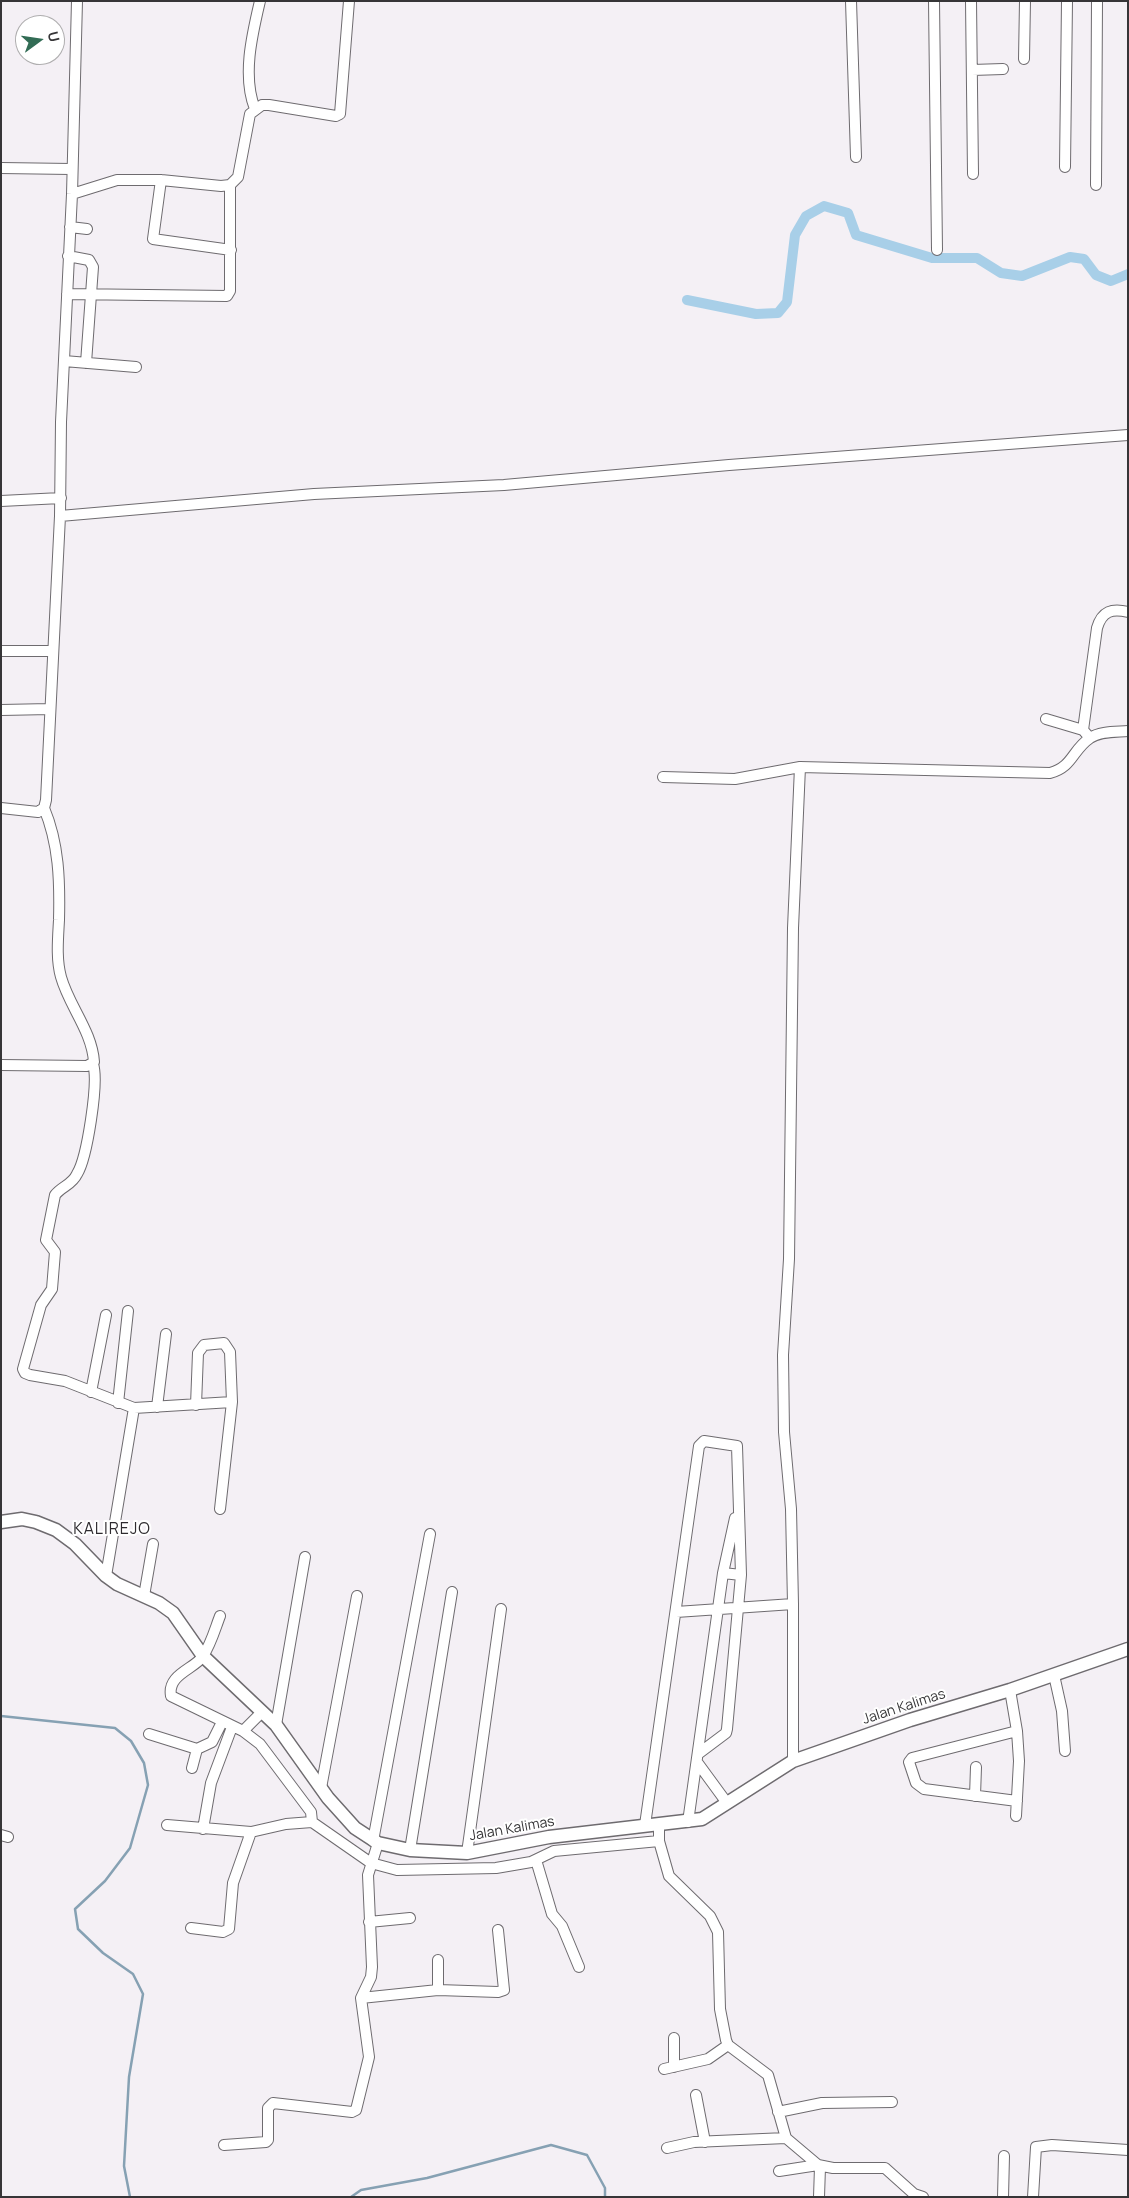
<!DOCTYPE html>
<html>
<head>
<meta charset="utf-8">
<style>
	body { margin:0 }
	#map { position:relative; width:1129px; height:2198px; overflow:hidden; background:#f4f0f5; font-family:Manrope,sans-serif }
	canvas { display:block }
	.frame { position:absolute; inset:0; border:2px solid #363537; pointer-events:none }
	.north { position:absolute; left:15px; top:15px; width:50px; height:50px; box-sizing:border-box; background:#fff; border:1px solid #afaeaf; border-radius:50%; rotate:76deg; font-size:14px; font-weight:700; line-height:20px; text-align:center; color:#363537 }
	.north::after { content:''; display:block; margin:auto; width:18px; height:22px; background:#326c55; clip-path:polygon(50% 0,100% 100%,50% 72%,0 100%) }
</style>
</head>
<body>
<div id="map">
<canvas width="1129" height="2198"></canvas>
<div class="frame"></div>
<div class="north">U</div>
</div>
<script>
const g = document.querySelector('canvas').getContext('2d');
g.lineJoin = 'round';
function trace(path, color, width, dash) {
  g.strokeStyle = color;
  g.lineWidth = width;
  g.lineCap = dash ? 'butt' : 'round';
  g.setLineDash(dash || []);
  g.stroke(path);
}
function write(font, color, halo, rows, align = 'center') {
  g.font = font + ' Manrope,sans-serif';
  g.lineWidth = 4;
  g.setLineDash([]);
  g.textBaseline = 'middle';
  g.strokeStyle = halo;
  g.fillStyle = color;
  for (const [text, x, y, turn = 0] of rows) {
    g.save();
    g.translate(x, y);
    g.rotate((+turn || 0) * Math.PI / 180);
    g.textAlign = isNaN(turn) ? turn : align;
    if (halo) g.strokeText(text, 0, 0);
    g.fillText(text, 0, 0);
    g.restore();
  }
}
trace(new Path2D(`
	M1,1716L115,1728L131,1741L144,1763L148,1785L130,1848L105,1881L75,1909L78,1929L103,1953L133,1974L143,1994L129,2077L124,2166L130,2197
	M351,2197L361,2190L427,2178L551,2145L587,2155L605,2188V2197`), '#86a1b3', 2.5);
trace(new Path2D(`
	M687,300L756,314L778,313L787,302L795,235L806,216L824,206L848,213L856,235L932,258H977L1001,273L1022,276L1070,257L1084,259L1096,275L1111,281L1128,274`), '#a8cfe8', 10);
const minor = new Path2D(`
	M851,1L856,157
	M934,1L937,250
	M971,1L973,174
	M1024,59L1025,1
	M972,70L1003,69
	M255,109C242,76 252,35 260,1
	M1065,167L1067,1
	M1,168L71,169
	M161,180L153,239L231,250
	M1096,185L1097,1
	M72,194L117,180H161L221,186L230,185L238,177L250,114L262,105H269L336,116L340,114L349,1
	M70,227L87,229
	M68,256L89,260L93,267L86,363
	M67,294L227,296L230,291V185
	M64,361L136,367
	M1,501L61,498
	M60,516L314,494L504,485L729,465L1128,435
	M1,651H53
	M1,710L50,709
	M1046,719L1083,730
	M1090,738L1083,730L1097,628C1102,611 1112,608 1128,612
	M663,777L735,779L800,767
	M1,808L38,812L44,808L46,800L60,516L61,422L72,194L77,1
	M93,1064C99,1082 87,1158 77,1174C72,1185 62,1186 55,1195L46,1240L55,1252L52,1289L41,1305L23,1369L25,1373L30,1375L65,1381L134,1408L106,1576
	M1,1065L87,1066L94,1062C92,1031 69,1006 61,977C56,959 58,939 59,920C60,881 59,844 44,808
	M91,1392L106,1315
	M118,1403L128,1311
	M196,1405L198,1353L204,1345L224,1343L230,1352L232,1402
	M157,1407L166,1334
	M134,1408L232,1402L220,1509
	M723,1573L735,1518
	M144,1596L153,1544
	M676,1612L793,1604
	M220,1616C215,1629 211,1644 203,1656C195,1669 167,1674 171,1696L243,1731L260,1744L311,1812L312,1822
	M1054,1675L1062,1711L1065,1751
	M1010,1690L1017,1731L912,1758L909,1762L916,1783L924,1789L1017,1801
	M276,1725L305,1557
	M243,1731L262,1712
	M149,1734L197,1749L212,1742L222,1722
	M793,1761V1604L791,1509L784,1432L783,1355L789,1259L793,928L800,767L1050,773C1073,767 1072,750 1090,738C1100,731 1116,732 1128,731
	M697,1762L727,1803
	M192,1768L197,1749
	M321,1788L357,1596
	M975,1796L976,1767
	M1016,1816L1019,1761L1017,1731
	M688,1822L723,1573L741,1575
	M659,1824V1841L669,1876L710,1916L718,1932L720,2009L726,2040L728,2045L768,2075L786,2138L818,2165L833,2168H885L914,2194L923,2197
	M167,1825L251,1832L286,1824L312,1822L371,1863L397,1870L496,1868L531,1862L554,1851L659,1841
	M645,1825L699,1446L704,1441L737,1446L741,1575L727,1729L726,1733L698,1754
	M203,1829L211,1783L232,1727
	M1,1835L8,1837
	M373,1841L430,1534
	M410,1850L452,1592
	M467,1853L501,1609
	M536,1860L552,1914L562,1926L579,1967
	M369,1922L410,1918
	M191,1928L223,1932L229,1929L233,1883L251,1832
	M438,1990L498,1992L504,1990L498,1930
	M361,1998L438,1990V1960
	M674,2067V2038
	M664,2069L708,2059L728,2045
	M696,2095L705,2142
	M778,2112L822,2103L892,2102
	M224,2145L266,2142L268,2140V2108L273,2103L352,2112L356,2110L369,2057L361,1998L371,1977L372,1967L368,1875L378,1843
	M667,2148L694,2142L786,2138
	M779,2171L818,2165
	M819,2197L820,2167
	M1003,2197L1004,2156
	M1033,2197L1036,2147L1052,2145L1128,2150`);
const tertiary = new Path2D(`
	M1,1522L22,1519L36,1522L56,1530L75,1544L106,1576L117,1584L159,1603L173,1613L203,1656L276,1725L328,1798L355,1828L378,1843L410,1850L467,1853L549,1837L702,1819L793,1761L910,1720L1010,1690L1128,1649`);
trace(minor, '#6e6b6f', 12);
trace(tertiary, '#6e6b6f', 15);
trace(minor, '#fff', 10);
trace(tertiary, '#fff', 12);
write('14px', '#363537', '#fff', [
	["Jalan Kalimas",904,1707,-18],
	["Jalan Kalimas",512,1829,-10]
]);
g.letterSpacing = '1px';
write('16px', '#2e2b2f', '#fff', [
	["KALIREJO",112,1530]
]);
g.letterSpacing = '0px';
</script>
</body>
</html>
